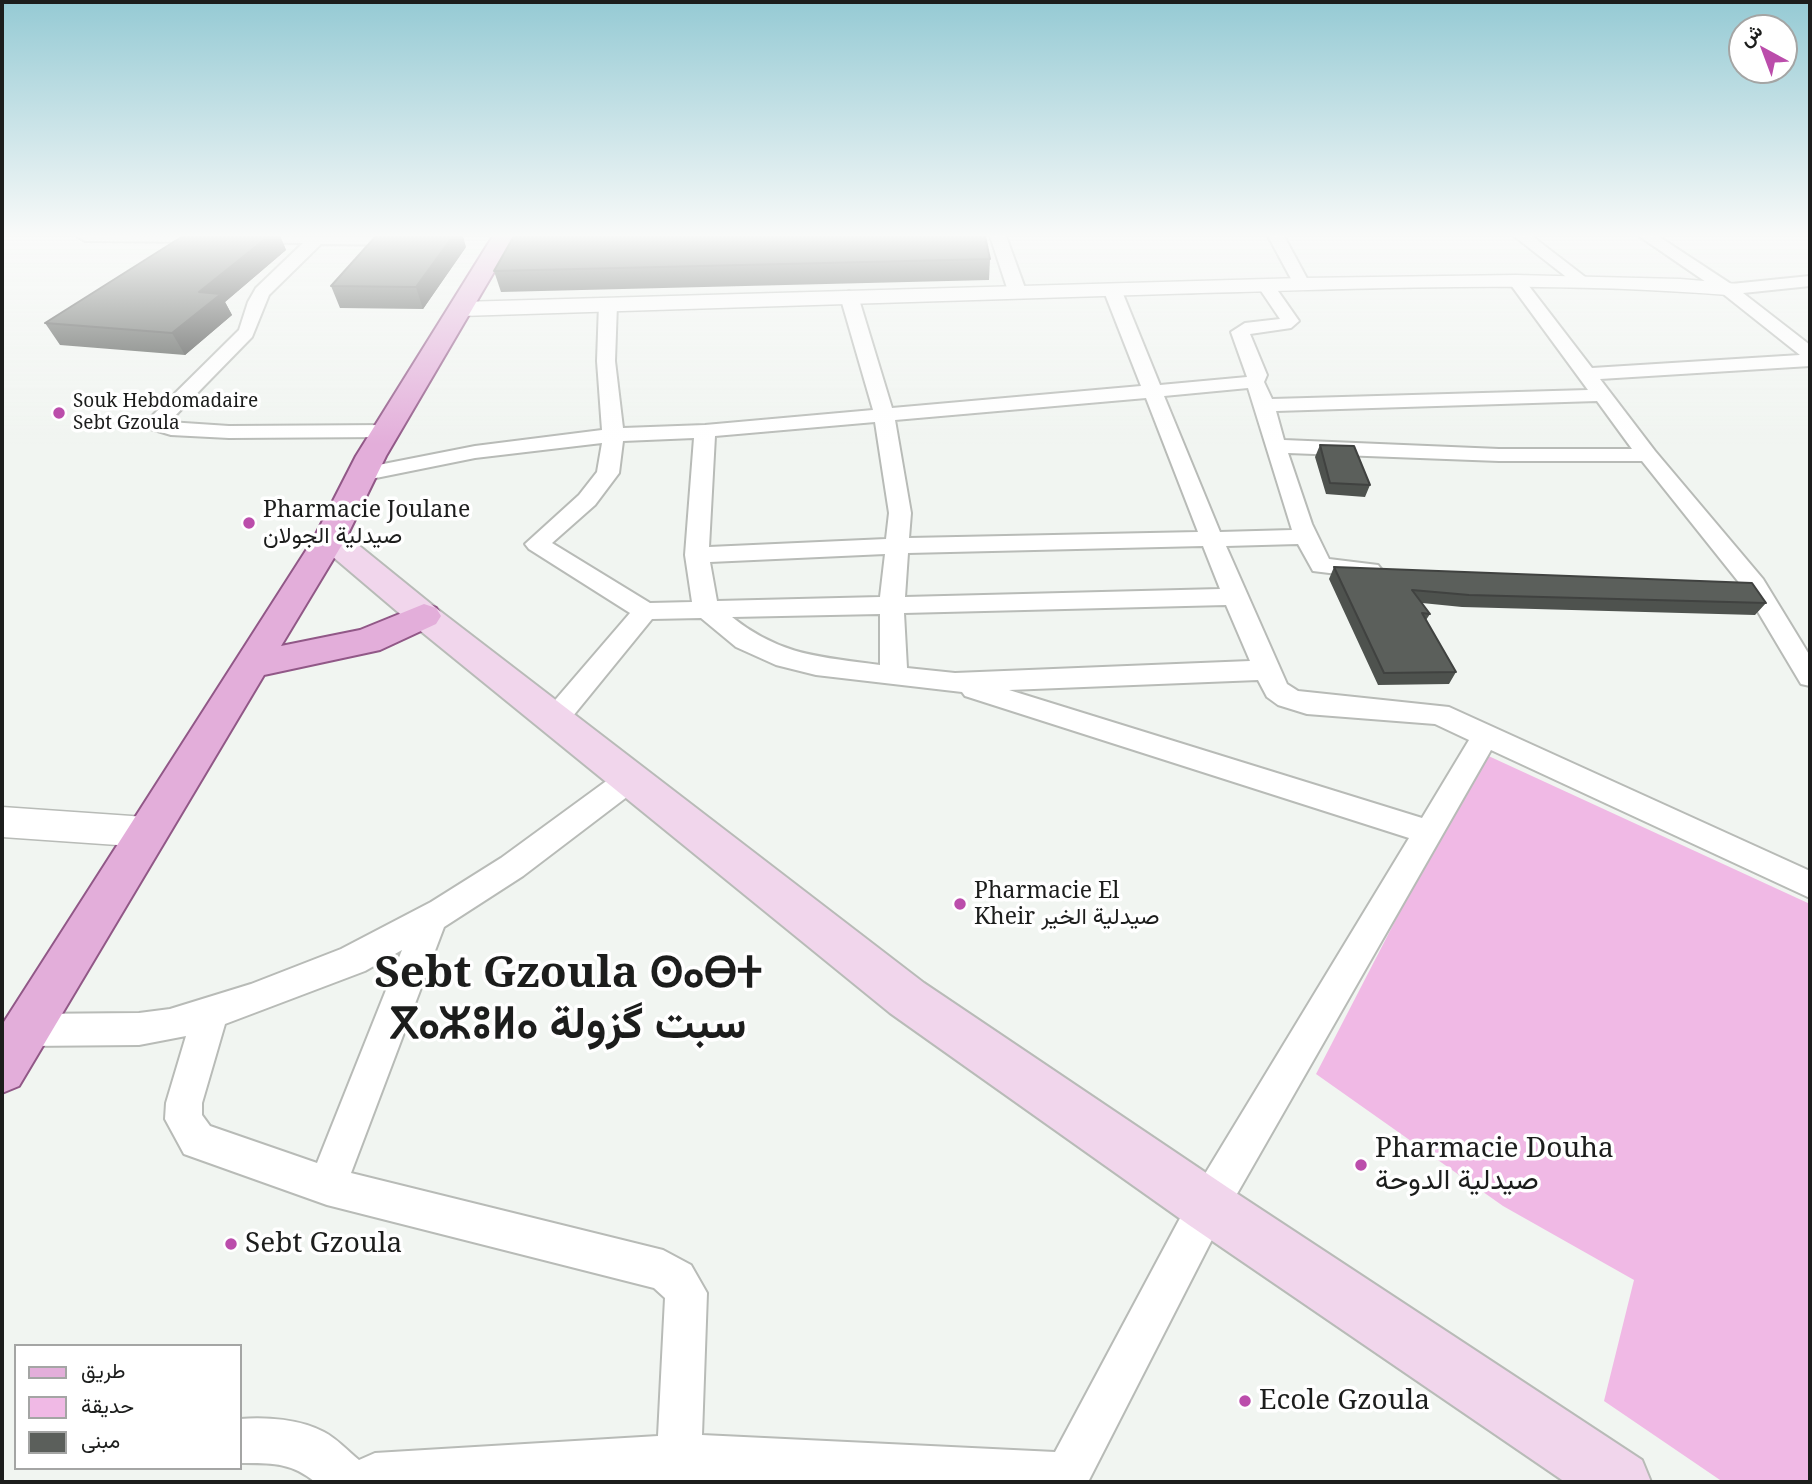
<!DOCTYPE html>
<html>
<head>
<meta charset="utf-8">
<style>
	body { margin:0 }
	#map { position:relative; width:1812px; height:1484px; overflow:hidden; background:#f1f5f1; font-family:"Noto Serif",Vazirmatn,serif }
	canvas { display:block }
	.frame { position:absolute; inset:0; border:4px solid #1c1d1c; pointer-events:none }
	.legend { position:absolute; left:14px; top:1344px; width:228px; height:126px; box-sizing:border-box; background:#fff; border:2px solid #a4a5a4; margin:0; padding:9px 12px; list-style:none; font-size:21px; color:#1c1d1c }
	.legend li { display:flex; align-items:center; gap:14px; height:35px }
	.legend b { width:35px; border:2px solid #a4a5a4 }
	.north { position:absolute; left:1728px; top:14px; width:70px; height:70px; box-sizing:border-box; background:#fff; border:2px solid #a4a5a4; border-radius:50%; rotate:319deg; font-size:19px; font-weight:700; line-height:28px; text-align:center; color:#1c1d1c }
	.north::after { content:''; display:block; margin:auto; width:24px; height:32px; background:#bb4dab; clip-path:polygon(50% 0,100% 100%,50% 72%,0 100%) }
</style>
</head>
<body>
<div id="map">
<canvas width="1812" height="1484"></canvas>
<div class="frame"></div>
<ul class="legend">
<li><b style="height:9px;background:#e3aeda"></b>طريق</li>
<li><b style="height:19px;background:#f0b9e5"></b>حديقة</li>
<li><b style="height:19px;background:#5b5f5b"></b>مبنى</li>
</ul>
<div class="north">ش</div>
</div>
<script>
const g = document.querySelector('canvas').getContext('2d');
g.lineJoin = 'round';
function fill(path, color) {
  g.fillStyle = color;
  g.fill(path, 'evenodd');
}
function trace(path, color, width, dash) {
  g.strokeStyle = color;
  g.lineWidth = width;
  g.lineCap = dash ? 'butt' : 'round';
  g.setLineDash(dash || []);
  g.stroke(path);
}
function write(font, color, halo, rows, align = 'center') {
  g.font = font + ' "Noto Serif",Vazirmatn,"Noto Sans Tifinagh",serif';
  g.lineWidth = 7;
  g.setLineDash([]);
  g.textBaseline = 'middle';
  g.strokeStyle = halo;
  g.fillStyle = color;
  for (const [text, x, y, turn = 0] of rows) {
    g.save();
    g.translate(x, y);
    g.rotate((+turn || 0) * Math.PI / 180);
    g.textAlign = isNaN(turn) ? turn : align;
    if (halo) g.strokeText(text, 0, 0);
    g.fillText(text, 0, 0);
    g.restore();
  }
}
fill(new Path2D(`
	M1482,753L1810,904V1482H1723L1604,1401L1634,1280L1503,1206L1316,1074Z`), '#f0b9e5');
const minor = new Path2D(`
	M77,236L414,237L416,240L414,243L408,245L321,244L269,295L252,337L169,422L229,426L387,425L394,427L397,431L394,435L387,437L229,438L171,435L151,429L148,425L152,416L239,330L248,302L256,288L303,243L85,241Z
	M990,236H1006L1026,291L1023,295H1011L1008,291Z
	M1268,236H1284L1310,284L1308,288H1296Z
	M1514,236H1532L1593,283L1591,287H1579Z
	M1639,236H1658L1731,284L1810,276V286L1743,293L1810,345V366L1600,379L1655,451L1763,579L1810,656V686L1801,684L1745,590L1642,461H1499L1288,453L1312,524L1329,559L1378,565L1382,570L1378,575L1370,578L1313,571L1298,544L1226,546L1287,684L1298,691L1449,707L1810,871V898L1491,750L1222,1220L1088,1482H735L679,1480L637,1482H315C291,1462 270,1463 240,1463V1419C266,1417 300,1419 324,1432C336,1438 348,1451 359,1460L375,1453L658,1436L665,1298L654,1288L327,1205L184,1154L165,1119L166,1103L186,1036L139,1045L26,1046L14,1042L9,1030L14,1018L26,1014L139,1013L170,1009L251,984L341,949L431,902L501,858L620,771L630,768L640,771L644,779L640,787L523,876L444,927L351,1173L663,1250L691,1265L707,1293L702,1435L1055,1452L1194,1192L1409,838L965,696L962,692L816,675L776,665L736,647L701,618L652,619L564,727L554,730L544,727L540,720L544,713L630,613L529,549L525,544L579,495L597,472L602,443L475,458L361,481L353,480L350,475L353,470L475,446L602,430L597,361L599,304L608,299L617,304L615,361L623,428L705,425L873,410L840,296L849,291L858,296L892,408L1141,386L1103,289L1112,284L1121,289L1160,385L1247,377L1231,332L1245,323L1280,319L1257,285L1265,280L1271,281L1299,321L1291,328L1250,334L1267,375L1264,382L1272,399L1588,390L1508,281L1516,276L1522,277L1592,368L1800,355L1722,293ZM1248,388L1292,530L1220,532L1164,396ZM1146,398L1198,532L909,538L911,513L895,420ZM1597,401L1632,449H1499L1284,440L1276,411ZM875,422L889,513L886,539L709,547L715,436ZM694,438L685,555L692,602L650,603L552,543L595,505L619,473L623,441ZM1203,546L1220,589L905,597L908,553ZM885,554L880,597L717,601L710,562ZM1226,605L1250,661L955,673L907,668L904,613ZM880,614V665C821,657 781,656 732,617ZM1258,680L1267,697L1278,705L1307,714L1435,724L1469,740L1422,818L1009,690ZM402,950L317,1163L210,1126L202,1115V1103L225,1024L365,971Z`);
const tertiary = new Path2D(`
	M1516,275L1680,279L1728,283L1736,284L1739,289L1736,294L1728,295C1542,280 1354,289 1168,294C932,301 697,309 461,316L453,314L450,309L453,304L461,302L1302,278Z
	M2,807L146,817L159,821L165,832L159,843L146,847L2,837Z`);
const secondary = new Path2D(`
	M330,528L341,531L436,608L924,983L1227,1187L1642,1460L1651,1482H1565L1189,1225L890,1013L412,624L319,545L314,538L319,531Z`);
const primary = new Path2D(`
	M493,236H515L386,456L346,538L281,646L360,630L424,604L436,608L441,616L436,624L380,650L264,675L19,1086L2,1093V1025L314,538L356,456Z`);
trace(minor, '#b8bbb7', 4);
trace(tertiary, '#b8bbb7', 3);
trace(secondary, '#b8bbb7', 4);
trace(primary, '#915887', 4);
fill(minor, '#fff');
fill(tertiary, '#fff');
fill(secondary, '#f1d6ec');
fill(primary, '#e3aeda');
fill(new Path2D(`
	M183,236H280L286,250L225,302L232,315L185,355L60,345L45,323Z
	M466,247L423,309L340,308L331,286Z
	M990,259L989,280L501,292L494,271Z
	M1320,445L1370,485L1365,497L1326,494L1315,457Z
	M1334,567L1766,603L1755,615L1462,607L1422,603L1430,614L1426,620L1456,672L1449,684L1378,685L1329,579Z`), '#4e524e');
fill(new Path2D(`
	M269,236H280L286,250L225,302L232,315L185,355L172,333L199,292Z
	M453,236H463L466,247L423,309L416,287Z`), '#404240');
const building = new Path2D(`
	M183,236H269L199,292L221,294L172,333L45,323Z
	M376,236H453L416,287L331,286Z
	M514,236H985L990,259L494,271Z
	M1320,445L1354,446L1370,485L1330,483Z
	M1334,567L1752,583L1766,603L1469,595L1412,590L1430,614L1422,613L1456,672L1384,673Z`);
fill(building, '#5b5f5b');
trace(building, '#404240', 2);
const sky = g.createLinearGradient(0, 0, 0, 444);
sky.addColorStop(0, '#95cad4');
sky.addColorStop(0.53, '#f9faf9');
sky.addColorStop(1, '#f9faf900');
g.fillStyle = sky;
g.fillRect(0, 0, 1812, 444);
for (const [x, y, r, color] of [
	[59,413,7,"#bb4dab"],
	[249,523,7,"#bb4dab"],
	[960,904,7,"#bb4dab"],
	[1361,1165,7,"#bb4dab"],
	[231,1244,7,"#bb4dab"],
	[1245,1401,7,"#bb4dab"]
]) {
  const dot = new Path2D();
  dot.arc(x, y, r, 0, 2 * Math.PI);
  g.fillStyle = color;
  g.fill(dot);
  trace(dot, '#fff', 2.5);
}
write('19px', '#1c1d1c', '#fff', [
	["Souk Hebdomadaire",73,402],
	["Sebt Gzoula",73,424]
], 'left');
write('23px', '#1c1d1c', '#fff', [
	["Pharmacie Joulane",263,510],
	["صيدلية الجولان",263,536],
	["Pharmacie El",974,891],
	["Kheir صيدلية الخير",974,917]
], 'left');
write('28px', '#1c1d1c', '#fff', [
	["Pharmacie Douha",1375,1149],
	["صيدلية الدوحة",1375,1181],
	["Sebt Gzoula",245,1244],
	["Ecole Gzoula",1259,1401]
], 'left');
write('bold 44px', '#1c1d1c', '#fff', [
	["Sebt Gzoula ⵙⴰⴱⵜ",568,974],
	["ⴳⴰⵣⵓⵍⴰ سبت گزولة",568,1025]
]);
</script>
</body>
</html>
